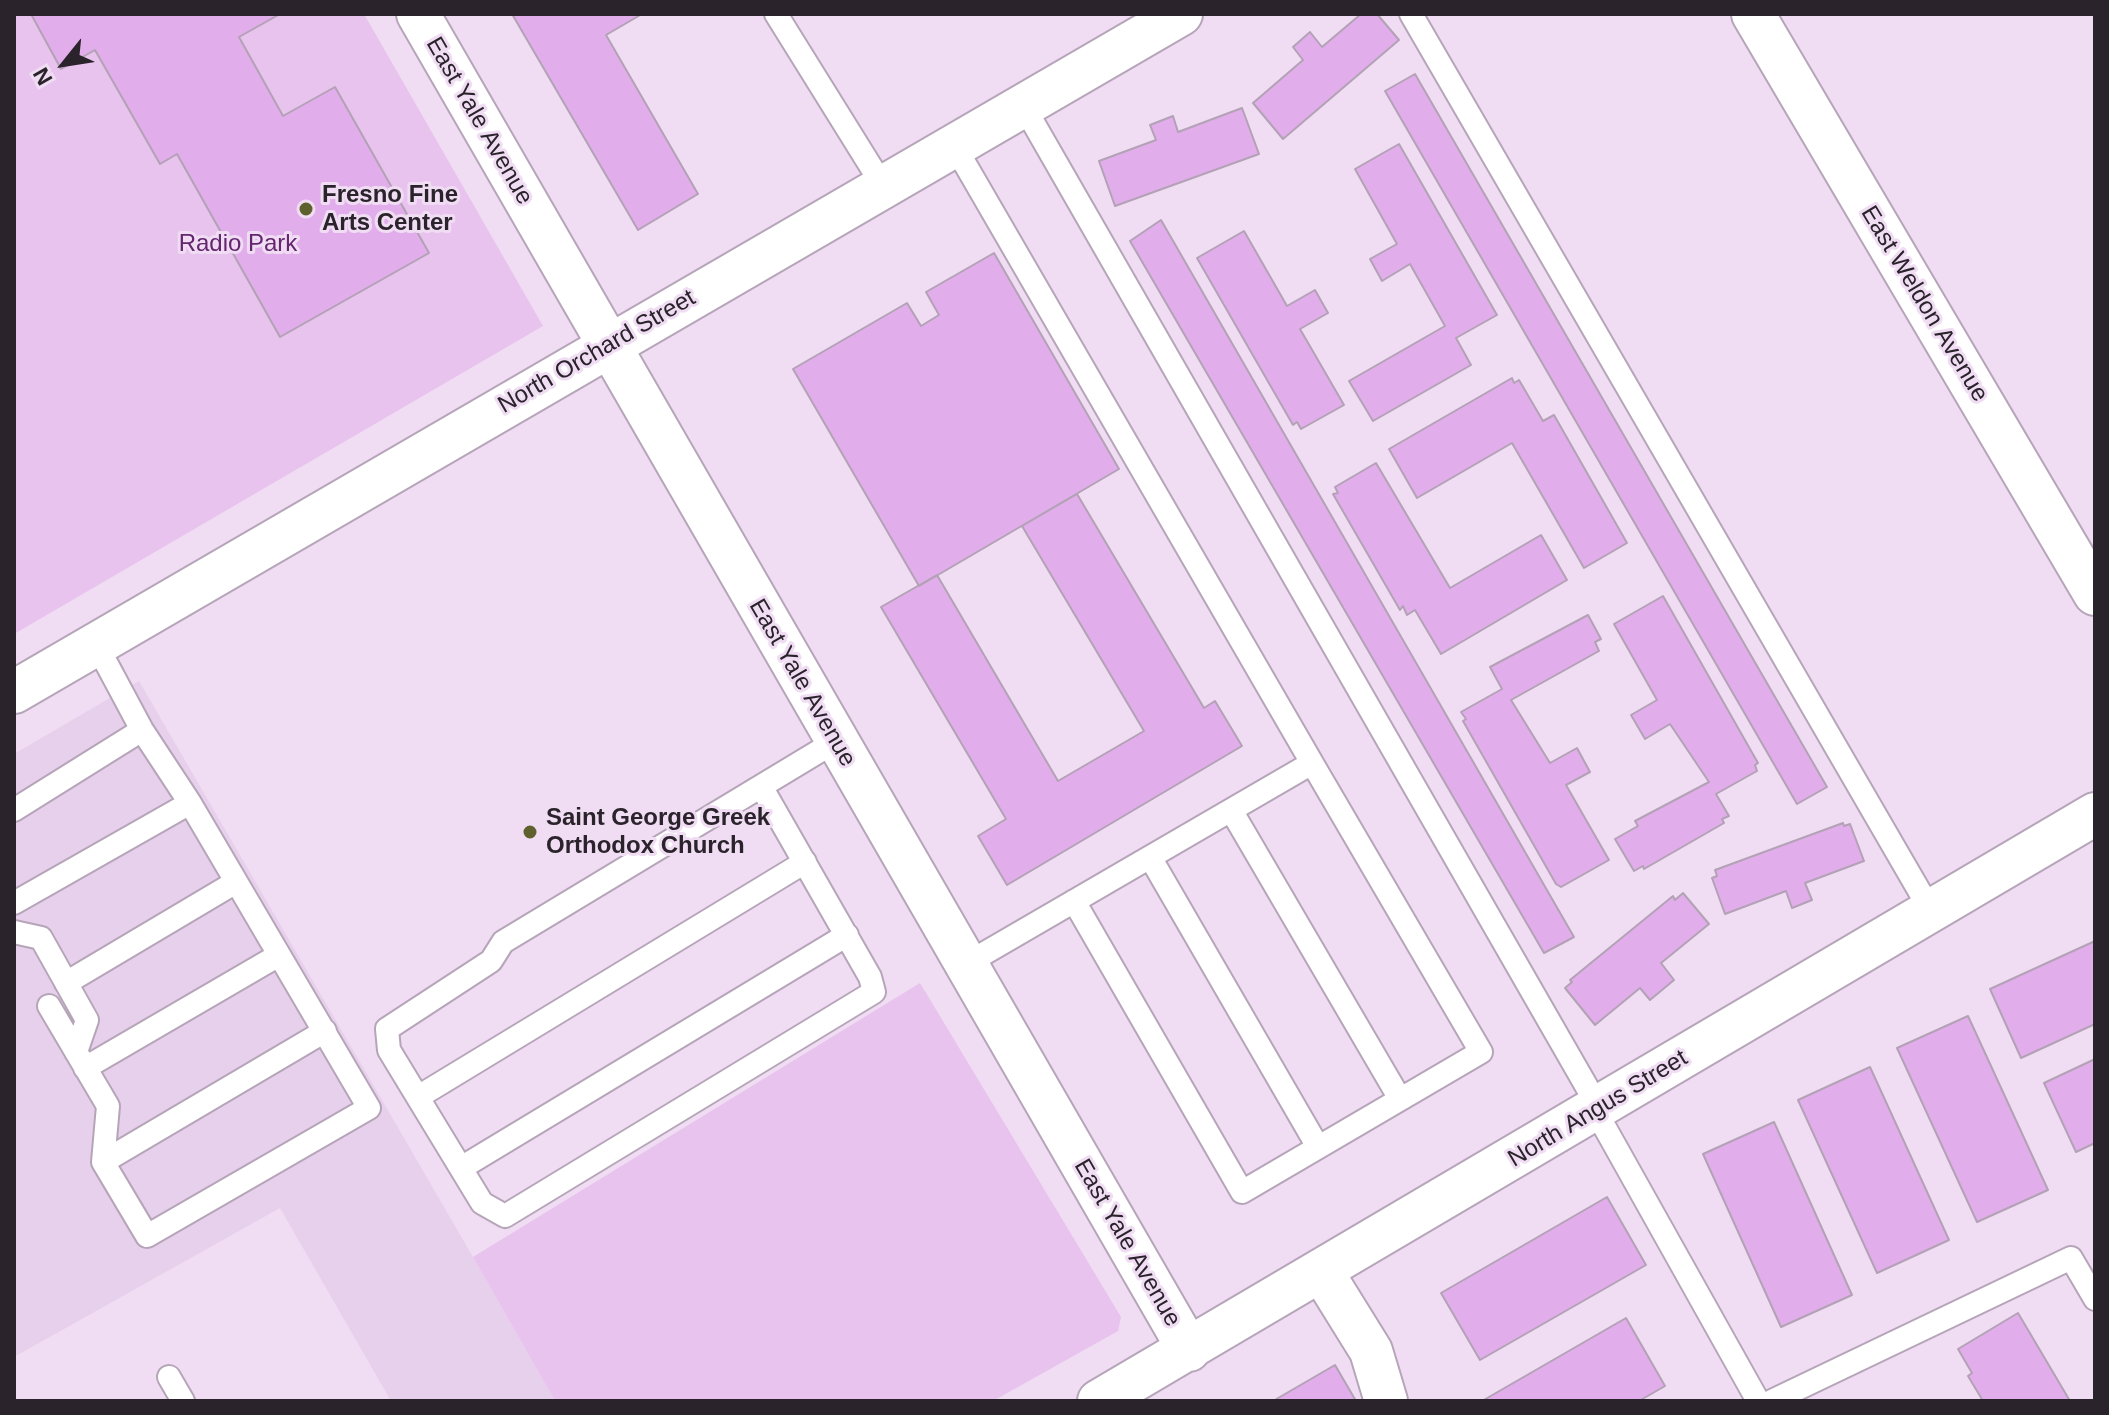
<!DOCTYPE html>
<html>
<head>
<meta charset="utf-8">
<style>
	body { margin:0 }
	#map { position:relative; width:2109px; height:1415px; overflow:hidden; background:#f0ddf3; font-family:Arial,sans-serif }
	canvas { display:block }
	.frame { position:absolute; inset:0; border:16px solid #2a232b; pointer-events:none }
	.north { position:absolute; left:24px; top:24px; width:80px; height:80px; -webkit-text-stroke:6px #f0ddf3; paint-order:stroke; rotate:240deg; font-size:22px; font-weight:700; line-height:32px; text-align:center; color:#2a232b }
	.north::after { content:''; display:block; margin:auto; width:28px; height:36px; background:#2a232b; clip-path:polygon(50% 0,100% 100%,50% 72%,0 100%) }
</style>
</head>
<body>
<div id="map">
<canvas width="2109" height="1415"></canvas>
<div class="frame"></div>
<div class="north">N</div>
</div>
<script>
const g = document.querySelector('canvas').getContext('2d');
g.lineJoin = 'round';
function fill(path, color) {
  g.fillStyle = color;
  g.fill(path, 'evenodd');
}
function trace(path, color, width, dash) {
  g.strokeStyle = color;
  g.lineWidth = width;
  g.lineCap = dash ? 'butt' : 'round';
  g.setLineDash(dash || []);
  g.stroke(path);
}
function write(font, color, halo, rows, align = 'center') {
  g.font = font + ' Arial,sans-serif';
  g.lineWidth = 6;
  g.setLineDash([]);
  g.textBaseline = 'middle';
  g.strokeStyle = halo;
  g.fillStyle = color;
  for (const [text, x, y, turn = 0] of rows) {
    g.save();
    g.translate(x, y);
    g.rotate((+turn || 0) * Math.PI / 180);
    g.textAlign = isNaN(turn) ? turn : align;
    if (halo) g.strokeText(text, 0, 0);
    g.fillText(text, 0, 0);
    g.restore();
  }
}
fill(new Path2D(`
	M139,681L473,1257L555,1401H391L280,1208L14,1357V754Z`), '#e7d0eb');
fill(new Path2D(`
	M14,14H364L543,326L14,634Z
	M920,983L1121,1317L1118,1331L993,1401H555L473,1257Z`), '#e7c3ed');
const building = new Path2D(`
	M31,14H280L239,37L283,116L335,87L429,253L280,337L177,154L160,164L95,50L61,69Z
	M512,14H642L606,35L698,194L638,230Z
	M1361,14H1377L1399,40L1283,139L1253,103L1303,60L1293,47L1310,32L1322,47Z
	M1415,74L1827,787L1797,804L1385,91Z
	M1242,108L1259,154L1115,206L1099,161L1156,140L1150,125L1173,116L1178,132Z
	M1399,144L1497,315L1456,338L1471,365L1373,421L1349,381L1445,326L1410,264L1382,281L1370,259L1397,244L1355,169Z
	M1161,220L1574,937L1544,953L1130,241Z
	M1244,231L1287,306L1315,290L1328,313L1300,329L1344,405L1301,429L1297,422L1293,425L1197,258Z
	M994,253L1119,469L919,586L793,369L907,303L921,326L939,315L926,292Z
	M1512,378L1514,383L1519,380L1543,421L1554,415L1627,543L1584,568L1512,443L1417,498L1389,449Z
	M1376,463L1450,588L1541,535L1567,580L1441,654L1415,610L1407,615L1403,606L1400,610L1333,494L1338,493L1335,487Z
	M1077,494L1204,708L1215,701L1242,746L1007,885L978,836L1006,819L881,607L937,575L1058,781L1144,731L1022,526Z
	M1663,596L1758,763L1755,765L1757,771L1716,794L1729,816L1722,819L1724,823L1644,869L1643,866L1634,871L1615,839L1638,826L1635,821L1709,782L1670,724L1645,739L1631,715L1657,700L1614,624Z
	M1588,615L1601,639L1595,642L1599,651L1511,700L1550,763L1577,748L1590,772L1566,785L1609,860L1561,887L1556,884L1463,721L1466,719L1461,712L1502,689L1490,667Z
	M1843,823L1844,826L1850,824L1864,861L1805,883L1812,900L1792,908L1786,891L1725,914L1712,878L1717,876L1715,870Z
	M1683,893L1709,924L1661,963L1674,980L1650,1000L1640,988L1595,1025L1565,988L1572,982L1570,980L1673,896L1675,900Z
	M2095,941V1024L2021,1058L1990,989Z
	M1968,1016L2048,1190L1977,1222L1897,1048Z
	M2095,1059V1143L2076,1152L2044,1083Z
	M1870,1067L1949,1240L1877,1273L1798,1100Z
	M1774,1122L1852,1295L1781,1327L1703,1154Z
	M1607,1197L1646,1265L1480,1360L1441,1293Z
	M2018,1313L2070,1401H1983L1968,1376L1972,1373L1958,1349Z
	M1626,1318L1665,1386L1639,1401H1482Z
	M1335,1365L1356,1401H1273Z`);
fill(building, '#e2adeb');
trace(building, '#b3a2b6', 2);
const service = new Path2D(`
	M776,14L883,186
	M1411,14L1931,911
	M1023,105L1599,1108
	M954,145L1312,763L966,964
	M762,788L870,977L874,992L505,1216L482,1203L389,1050L387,1029L491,961L503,942L836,741
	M14,810L142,730
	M1231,810L1400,1099
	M1150,857L1318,1147
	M1074,901L1242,1192L1481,1052L1312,763
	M14,903L190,803
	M14,932L41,938L87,1020L76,1052
	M66,983L236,882
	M49,1006L108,1106L103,1162L147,1236L369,1108L190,803L142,730L96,644
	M85,1068L279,955
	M418,1097L805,862
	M1595,1110L1758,1401
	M103,1162L325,1031
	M461,1168L847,935
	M169,1377L183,1401
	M1772,1401L2071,1258L2095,1299`);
const minor = new Path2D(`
	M418,14L1189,1350
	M1753,14L2095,594
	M14,692L1181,14
	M1322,1272L1371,1351L1386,1401
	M1099,1401L2095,814`);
trace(service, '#b6a5b9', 26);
trace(minor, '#b6a5b9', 46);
trace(service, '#fff', 22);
trace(minor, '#fff', 42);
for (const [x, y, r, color] of [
	[306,209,8,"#5e612e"],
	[530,832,8,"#5e612e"]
]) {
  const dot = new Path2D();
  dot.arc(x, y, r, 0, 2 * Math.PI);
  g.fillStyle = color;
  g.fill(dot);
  trace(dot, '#f0ddf3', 3);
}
write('24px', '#2a232b', '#f0ddf3', [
	["East Yale Avenue",479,121,60],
	["East Weldon Avenue",1924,304,59],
	["North Orchard Street",597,352,-30],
	["East Yale Avenue",802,683,60],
	["North Angus Street",1598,1109,-31],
	["East Yale Avenue",1127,1243,60]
]);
write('bold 24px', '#2a232b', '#f0ddf3', [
	["Fresno Fine",322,195],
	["Arts Center",322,223],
	["Saint George Greek",546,818],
	["Orthodox Church",546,846]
], 'left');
write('24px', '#64266f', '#f0ddf3', [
	["Radio Park",238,244]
]);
</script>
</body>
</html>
